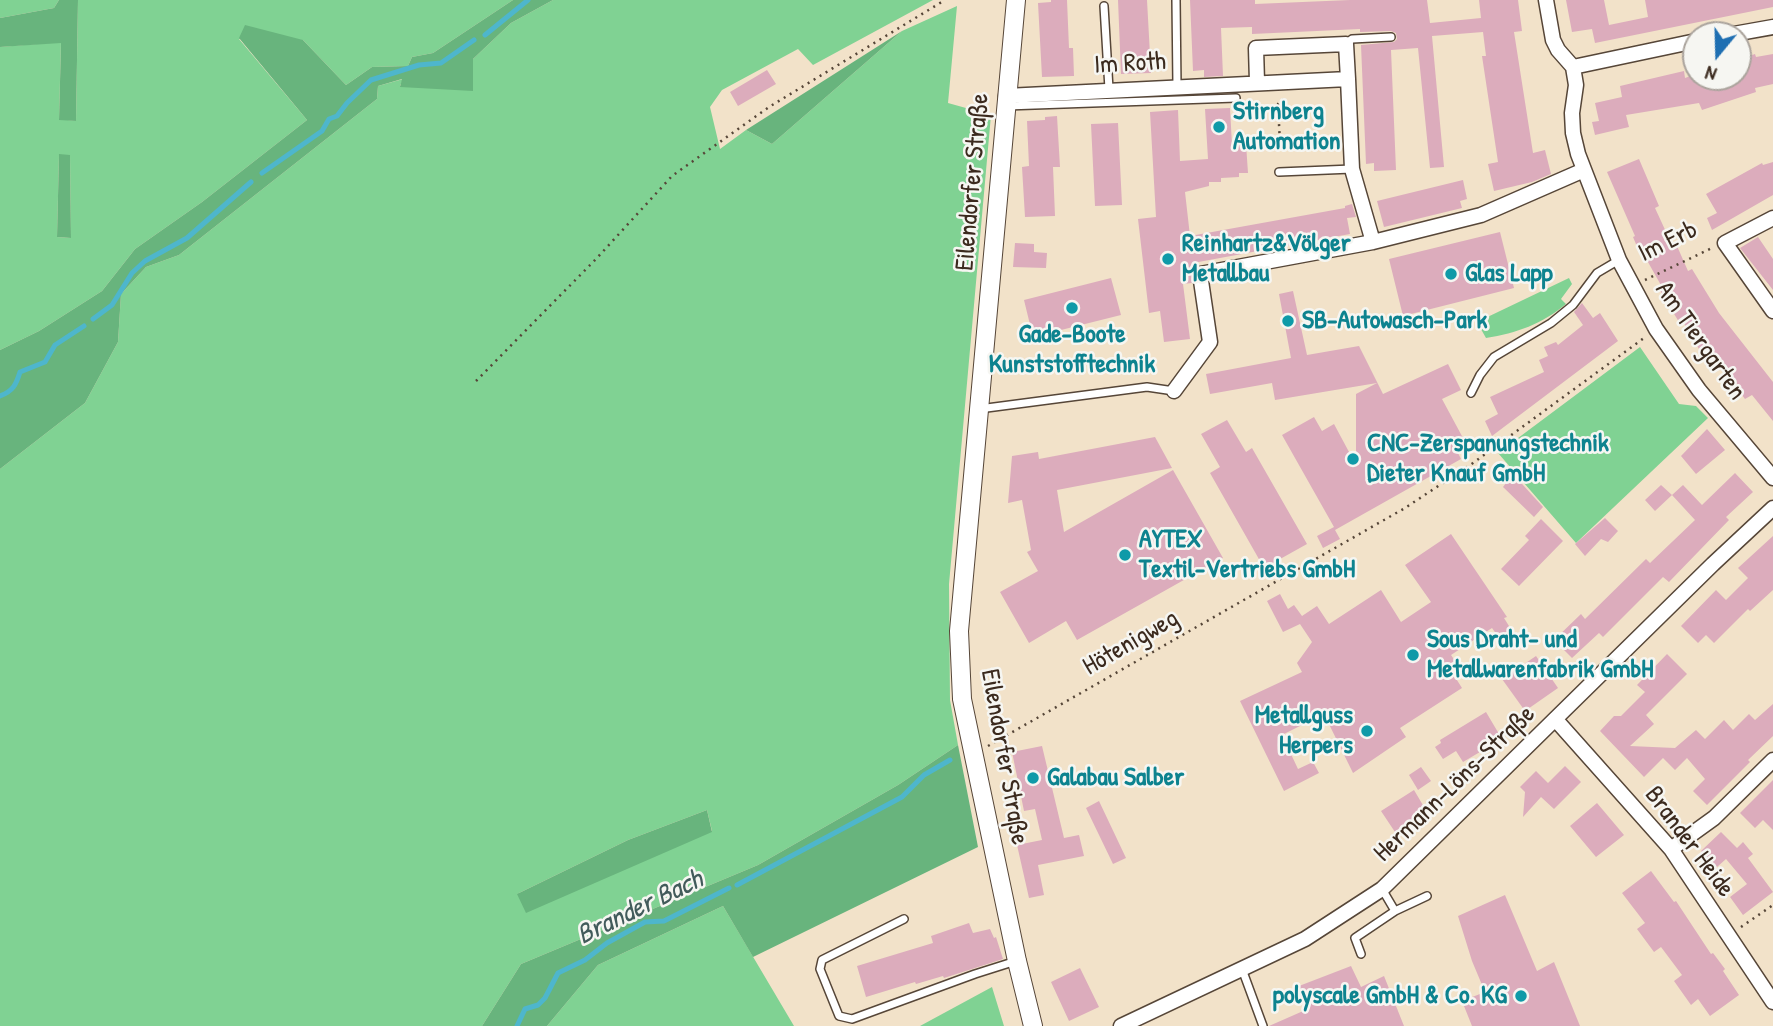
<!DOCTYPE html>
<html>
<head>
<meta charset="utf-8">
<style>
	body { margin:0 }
	#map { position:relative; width:1773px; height:1026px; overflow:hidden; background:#f2e2c9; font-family:"Patrick Hand",sans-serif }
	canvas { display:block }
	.north { position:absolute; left:1682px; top:21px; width:70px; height:70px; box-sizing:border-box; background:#f6f6f2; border:2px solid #aba49d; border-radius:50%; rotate:199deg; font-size:19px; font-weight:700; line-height:28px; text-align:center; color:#3b2a1e }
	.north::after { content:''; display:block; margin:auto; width:24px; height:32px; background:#1f6fb2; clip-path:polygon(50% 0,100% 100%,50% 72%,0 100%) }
</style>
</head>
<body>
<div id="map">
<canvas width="1773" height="1026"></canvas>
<div class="north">N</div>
</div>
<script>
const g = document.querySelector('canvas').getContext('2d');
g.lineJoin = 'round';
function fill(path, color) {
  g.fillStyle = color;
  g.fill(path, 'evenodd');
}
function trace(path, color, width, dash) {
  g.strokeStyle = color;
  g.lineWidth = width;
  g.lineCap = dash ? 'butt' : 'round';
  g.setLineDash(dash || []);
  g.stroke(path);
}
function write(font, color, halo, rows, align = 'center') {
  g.font = font + ' "Patrick Hand",sans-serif';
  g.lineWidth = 5;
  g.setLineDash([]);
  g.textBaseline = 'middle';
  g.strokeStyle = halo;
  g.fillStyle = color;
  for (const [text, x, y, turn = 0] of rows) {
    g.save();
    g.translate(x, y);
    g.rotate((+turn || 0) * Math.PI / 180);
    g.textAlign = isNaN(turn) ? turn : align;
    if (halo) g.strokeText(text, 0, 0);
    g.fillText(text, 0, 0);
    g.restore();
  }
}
fill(new Path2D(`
	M0,0H59L54,8L0,18Z
	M78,0H513L433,53L412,57L408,66L372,67L346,85L303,40L239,39L307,120L202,202L135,249L102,291L39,331L0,350V47L61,42L59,119L76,121ZM59,155H70L71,238L57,237Z
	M553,0H933L813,65L798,49L722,90L710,107L720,149L746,130L772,144L902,31L957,6L948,103L991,115L949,584L950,700L958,745L898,785L758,865L521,964L482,1026H0V469L85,403L118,342L121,294L146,267L179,255L377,99L378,86L403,79L400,86L473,59L511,23ZM707,810L712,831L517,894L628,840Z
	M1569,278L1572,284L1561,299L1566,304C1542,324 1517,333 1486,338L1477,322Z
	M1640,347L1679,404L1696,406L1708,418L1576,543L1498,453Z
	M723,906L794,1026H547L598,965Z
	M992,987L1004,1026H920Z`), '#80d293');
fill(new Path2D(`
	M59,0H78L76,121L59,120L61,43L0,47V18L54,8Z
	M513,0H553L511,23L473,59V91L400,87L402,79L378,86L377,99L179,255L146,267L121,294L118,342L85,403L0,469V350L39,331L102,291L135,249L202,202L307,120L239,38L245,25L303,40L346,85L372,67L408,66L412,57L433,53Z
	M902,31L772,144L746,130Z
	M59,154L70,155L71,238L57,237Z
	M958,745L978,847L753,957L723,906L598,965L547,1026H482L521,964L758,865L898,785Z
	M707,810L712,832L526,913L517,894L628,840Z`), '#68b47d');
trace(new Path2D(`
	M485,35L528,0
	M262,173L322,131L329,119L337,116L347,103L371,80L419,65L441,63L474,40
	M93,319L112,305L132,273L145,261L187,238L251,182
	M0,396C13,391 16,385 20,372L45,362L55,345L84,326
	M737,885L902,797L924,775L950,760
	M517,1026L525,1009L538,1005L545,998L558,973L585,960L607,943L645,922L664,921L729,888`), '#4eb6cc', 5);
fill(new Path2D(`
	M1051,0H1067L1069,48H1073L1074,76L1042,77L1038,3L1051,2Z
	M1118,0H1147L1151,73L1121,74Z
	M1190,0H1255V4L1350,0H1427L1430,23L1481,18L1479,0H1518L1522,31L1514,32L1533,153L1545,150L1551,174L1532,182L1494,191L1488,164L1498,162L1482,56H1486L1483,32L1432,36L1444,167L1430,168L1418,48L1391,50L1396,170L1374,171V163L1366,164L1361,45L1394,42L1397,39L1396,33L1391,31L1360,32V29L1252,34V27L1221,28L1223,76L1204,77V70L1193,71Z
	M1566,0H1604L1609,25L1648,17L1645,0H1773V7L1595,43L1592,29L1572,32Z
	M1755,54L1756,57L1773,54V84L1755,88L1756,92L1702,110L1699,103L1626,115L1629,127L1595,135L1592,122L1599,121L1595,103L1622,97L1620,86L1684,71L1685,78L1696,74V77H1738V60Z
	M767,70L776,84L738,106L730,92Z
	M1230,108L1232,145L1246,144L1248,173H1239V177L1221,178V182H1209V186L1185,192L1190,236L1345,208V206L1352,204L1356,217L1347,218L1350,234L1193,263L1192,283L1183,284L1190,339L1164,342L1160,311L1149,313L1138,219L1156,217L1150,112L1178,110L1180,161L1208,159L1205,109Z
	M1057,116L1060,167H1053L1055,216L1025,217L1022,167L1029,166L1027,121L1045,120V117Z
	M1118,123L1122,205L1095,206L1091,124Z
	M1639,159L1659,206L1655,208L1673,247L1677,246L1688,271L1692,269L1719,313L1773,382V421L1752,395L1745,399L1717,363L1708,359L1706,361L1682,320L1679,322L1659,289L1662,287L1644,255L1641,256L1633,237L1635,236L1607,172Z
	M1773,162V195L1712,230L1707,218L1717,213L1706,194L1762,163L1763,165Z
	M1463,180L1467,199L1460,201L1462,208L1384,227L1377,201Z
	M1500,232L1514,288L1403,316L1389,259Z
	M1758,237L1773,259V290L1740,248Z
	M1015,243L1034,244V252L1047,253L1046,268L1013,267Z
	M1111,278L1121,315L1033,337L1024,300Z
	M1293,291L1307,355L1359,346L1383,394L1448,364L1461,390L1442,399L1463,438L1453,443L1461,459L1335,530L1340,539L1323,548L1317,536L1334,527L1282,435L1314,417L1322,431L1334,424L1356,465V394L1377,383L1275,400L1272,383L1210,394L1206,374L1291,358L1279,294Z
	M1582,303L1593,318L1600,313L1618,341L1492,436L1485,421L1498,414L1490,397L1544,372L1539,360L1548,356L1544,347L1556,342L1558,345L1583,325L1574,312Z
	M1227,420L1246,452L1252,448L1307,544L1264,568L1210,473L1220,467L1201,434Z
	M1707,429L1725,450L1696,474L1681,456Z
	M1155,437L1172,468L1057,490L1064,532L1173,470L1223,558L1077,640L1066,621L1029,643L1000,592L1038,571L1027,552L1031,550L1022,500L1008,503L1012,456L1038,452L1039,459Z
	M1735,473L1753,492L1726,517L1729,520L1669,582L1663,577L1603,637L1599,633L1572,658L1554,640L1581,614L1585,619L1646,559L1650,563L1695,520L1672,495L1683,485L1702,505Z
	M1513,474L1543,507L1534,517L1503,487Z
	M1661,485L1672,495L1655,511L1645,500Z
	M1605,518L1618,531L1608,542L1601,539L1585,556L1575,544Z
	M1541,519L1563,541L1519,586L1501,569L1529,540L1525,536Z
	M1451,534L1507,617L1504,618L1514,634L1502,642L1492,628L1451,655L1455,661L1448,666L1462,688L1400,728L1406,737L1353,773L1324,714L1282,735L1298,769L1313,762L1319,773L1284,791L1240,701L1302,672L1297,663L1312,642L1300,624L1283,632L1267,601L1280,594L1288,609L1294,605L1302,616L1317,606L1329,624L1381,590L1401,622L1431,602L1405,565Z
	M1773,536V590L1750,611L1748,609L1714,643L1706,635L1698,643L1681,626L1716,590L1726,600L1748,578L1738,568Z
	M1667,654L1687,674L1646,715L1654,724L1630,746L1675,748L1696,730L1705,739L1724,720L1733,730L1749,714L1755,720L1773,704V736L1748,760L1750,762L1707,805L1693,791L1705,779L1687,758L1675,770L1663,758L1644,777L1600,731L1614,716H1621L1645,692L1637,685Z
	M1536,656L1558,688L1525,711L1502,679Z
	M1486,712L1502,739L1463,762L1456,751L1443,759L1435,747L1441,743L1440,740Z
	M1042,746L1064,838L1079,835L1084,856L1038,865L1044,895L1029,898L1017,845L1042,840L1035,809L1024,811L1012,752Z
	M1565,766L1581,782L1554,809L1541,797L1523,817L1525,792L1520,787L1536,771L1548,783Z
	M1421,767L1431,781L1418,790L1409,775Z
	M1773,780V830L1763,820L1755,828L1740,813Z
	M1414,790L1427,812L1395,832L1381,811Z
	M1099,801L1126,858L1113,864L1086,808Z
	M1597,803L1624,835L1596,857L1570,826Z
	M1721,832L1737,848L1743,842L1753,854L1748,858L1773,892L1743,915L1730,897L1747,884L1726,859L1717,867L1701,851Z
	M1651,871L1674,902L1676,901L1707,948L1711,954L1713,953L1725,969L1723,971L1739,995L1710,1016L1698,999L1691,1005L1674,981L1682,975L1661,947L1654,952L1637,929L1645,923L1622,893Z
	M1505,895L1537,971L1554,962L1580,1026H1472L1462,1001L1485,992L1472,961L1458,916Z
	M969,923L973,933L990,929L994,938L996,937L1003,959L944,978L943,976L916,984L915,982L866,997L857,966L933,943L931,936Z
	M1351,966L1361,987L1384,976L1404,1026H1269L1310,1008L1299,986Z
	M1080,968L1099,1007L1069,1021L1051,982Z`), '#dcacbc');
const service = new Path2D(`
	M1176,0L1177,86
	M1104,6L1109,89
	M1346,44L1352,39L1391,37
	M1006,106L1236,98
	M1279,172L1352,169
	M1471,393L1480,375L1494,357L1551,323L1573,305L1597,273L1619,260
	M979,409L1147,387L1174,391
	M1382,889L1395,911L1427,896
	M904,919L822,960L820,969L839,1016L852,1019L975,974L1016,961
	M1361,954L1355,938L1395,911
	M1242,969L1263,1026`);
const minor = new Path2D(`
	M1546,0L1553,40L1558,50L1573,67L1576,85L1572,113L1573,133L1578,154L1619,260L1656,329L1699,390L1773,478
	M1728,35L1773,27
	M1573,67L1696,41
	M1257,82L1256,48L1346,44L1348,79
	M1006,96L1348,79L1352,169L1373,242
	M1773,218L1725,243L1773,311
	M1174,391L1210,342L1200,274L1373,242L1481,215L1584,170
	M1556,720L1671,849L1773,1002
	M1671,849L1714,818L1773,760
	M1121,1026L1305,939L1382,889L1713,564L1773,508`);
const tertiary = new Path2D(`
	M1016,0L959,631L962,699L1017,961L1033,1026`);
trace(service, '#564638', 10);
trace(minor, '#564638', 17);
trace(tertiary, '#564638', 20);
trace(new Path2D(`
	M1284,99L1278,104L1280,144L1336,143
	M1645,280L1712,248
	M476,381L597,258L672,176L769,107L945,0
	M988,746L1405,508L1473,463L1644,338
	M1741,927L1773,905`), '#564638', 2.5, [2, 5]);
trace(service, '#fff', 7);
trace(minor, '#fff', 14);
trace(tertiary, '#fff', 18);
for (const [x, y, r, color] of [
	[1219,127,7,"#0f9aa8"],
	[1168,259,7,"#0f9aa8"],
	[1451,274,7,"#0f9aa8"],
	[1072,308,7,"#0f9aa8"],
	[1288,321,7,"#0f9aa8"],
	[1353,459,7,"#0f9aa8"],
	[1125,555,7,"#0f9aa8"],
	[1413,655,7,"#0f9aa8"],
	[1367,731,7,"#0f9aa8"],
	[1033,778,7,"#0f9aa8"],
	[1521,996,7,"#0f9aa8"]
]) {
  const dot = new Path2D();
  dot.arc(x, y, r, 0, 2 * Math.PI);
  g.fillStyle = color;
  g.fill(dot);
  trace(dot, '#f6f6f2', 2.5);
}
write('26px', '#3b2a1e', '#f6f6f2', [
	["Im Roth",1130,64,-3],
	["Eilendorfer Straße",973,182,-85],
	["Im Erb",1668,242,-26],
	["Am Tiergarten",1700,341,55],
	["Hötenigweg",1131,643,-30],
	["Eilendorfer Straße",1004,757,80],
	["Hermann-Löns-Straße",1455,784,-44],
	["Brander Heide",1689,842,53]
]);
write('bold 26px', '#0d838f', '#f6f6f2', [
	["Stirnberg",1233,112],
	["Automation",1233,142],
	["Reinhartz&Völger",1182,244],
	["Metallbau",1182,274],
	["Glas Lapp",1465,274],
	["SB-Autowasch-Park",1302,321],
	["Gade-Boote",1072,335,"center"],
	["Kunststofftechnik",1072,365,"center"],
	["CNC-Zerspanungstechnik",1367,444],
	["Dieter Knauf GmbH",1367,474],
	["AYTEX",1139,540],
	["Textil-Vertriebs GmbH",1139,570],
	["Sous Draht- und",1427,640],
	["Metallwarenfabrik GmbH",1427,670],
	["Metallguss",1353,716,"right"],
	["Herpers",1353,746,"right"],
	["Galabau Salber",1047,778],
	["polyscale GmbH & Co. KG",1507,996,"right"]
], 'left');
write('italic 28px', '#425b5b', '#f6f6f2', [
	["Brander Bach",640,908,-26]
]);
</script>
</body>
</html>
